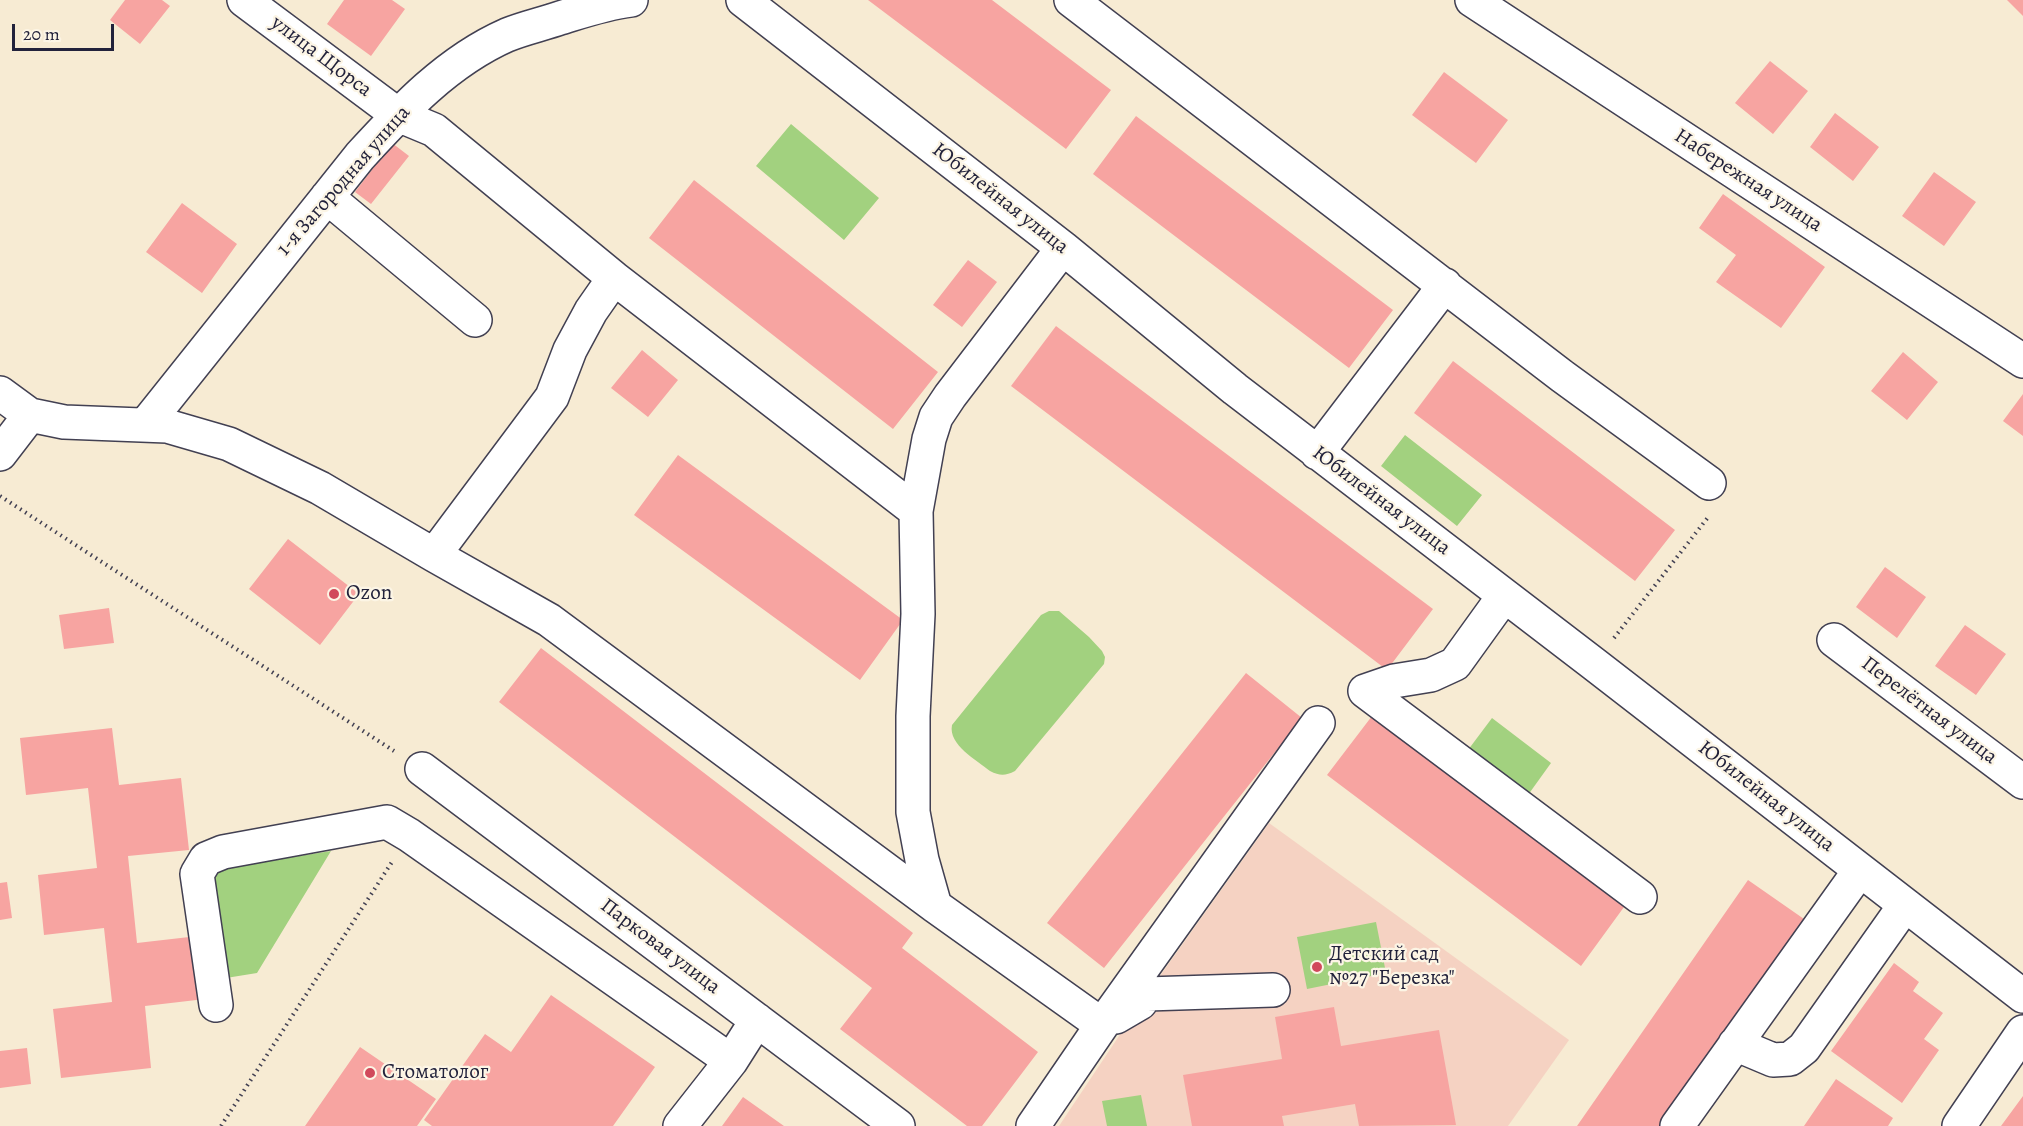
<!DOCTYPE html>
<html>
<head>
<meta charset="utf-8">
<style>
	body { margin:0 }
	#map { position:relative; width:2023px; height:1126px; overflow:hidden; background:#f7ebd3; font-family:Alegreya,serif }
	canvas { display:block }
	.scale { position:absolute; left:12px; top:24px; width:102px; height:27px; box-sizing:border-box; border:3px solid #22223b; border-top:0; padding-left:8px; font-size:18px; line-height:21px; white-space:nowrap; color:#22223b; -webkit-text-stroke:4px #fcf5e5; paint-order:stroke }
</style>
</head>
<body>
<div id="map">
<canvas width="2023" height="1126"></canvas>
<div class="scale">20 m</div>
</div>
<script>
const g = document.querySelector('canvas').getContext('2d');
g.lineJoin = 'round';
function fill(path, color) {
  g.fillStyle = color;
  g.fill(path, 'evenodd');
}
function trace(path, color, width, dash) {
  g.strokeStyle = color;
  g.lineWidth = width;
  g.lineCap = dash ? 'butt' : 'round';
  g.setLineDash(dash || []);
  g.stroke(path);
}
function write(font, color, halo, rows, align = 'center') {
  g.font = font + ' Alegreya,serif';
  g.lineWidth = 4.5;
  g.setLineDash([]);
  g.textBaseline = 'middle';
  g.strokeStyle = halo;
  g.fillStyle = color;
  for (const [text, x, y, turn = 0] of rows) {
    g.save();
    g.translate(x, y);
    g.rotate((+turn || 0) * Math.PI / 180);
    g.textAlign = isNaN(turn) ? turn : align;
    if (halo) g.strokeText(text, 0, 0);
    g.fillText(text, 0, 0);
    g.restore();
  }
}
fill(new Path2D(`
	M1269,823L1569,1040L1508,1126H1059L1147,994Z`), '#f5d2c2');
fill(new Path2D(`
	M791,124L879,198L844,240L756,166Z
	M1405,435L1482,495L1457,526L1381,466Z
	M1049,611H1059L1089,637L1102,651L1105,657L1104,664L1015,771C1005,776 1000,776 990,771C977,760 948,745 952,725L1041,615Z
	M1492,718L1551,763L1528,795L1468,750Z
	M331,851L257,973L226,978L209,870Z
	M1376,922L1386,973L1307,989L1297,937Z
	M1141,1095L1147,1126H1107L1102,1101Z`), '#a2d17f');
fill(new Path2D(`
	M125,0H162L170,6L140,44L110,20Z
	M344,0H392L405,9L371,56L327,24Z
	M868,0H992L1111,90L1066,149Z
	M2007,0H2023V16Z
	M1770,61L1808,91L1773,134L1735,103Z
	M1444,72L1508,120L1476,163L1412,115Z
	M1835,113L1879,147L1853,181L1810,147Z
	M1136,116L1393,310L1349,368L1093,174Z
	M392,143L409,156L371,204L355,192Z
	M1934,172L1976,202L1944,246L1902,216Z
	M694,180L938,372L893,429L649,238Z
	M1723,194L1825,267L1781,328L1716,282L1736,255L1699,228Z
	M182,203L237,244L202,293L146,252Z
	M968,260L997,282L962,327L933,305Z
	M1056,326L1433,609L1387,670L1011,386Z
	M642,350L678,380L648,417L611,388Z
	M1903,352L1938,382L1907,420L1871,391Z
	M1453,361L1675,530L1635,581L1414,413Z
	M2023,394V436L2003,421Z
	M678,455L903,620L860,680L634,515Z
	M288,539L359,594L320,645L249,589Z
	M1885,567L1926,597L1897,638L1856,607Z
	M109,608L114,643L64,649L59,615Z
	M1965,625L2006,654L1976,695L1935,666Z
	M541,648L913,933L902,948L1038,1052L982,1126H967L840,1029L872,988L499,702Z
	M1246,673L1302,718L1104,968L1047,923Z
	M1372,716L1624,907L1581,966L1327,775Z
	M112,728L119,785L181,778L189,850L128,856L137,943L198,936L205,999L145,1006L151,1068L61,1078L53,1009L112,1002L104,928L44,935L38,875L97,868L88,788L26,795L20,738Z
	M1748,880L1804,919L1660,1126H1577Z
	M7,882L12,918L0,920V883Z
	M1894,963L1919,982L1913,991L1943,1013L1924,1039L1939,1050L1902,1103L1831,1051Z
	M551,995L655,1067L613,1126H432L424,1120L485,1034L511,1052Z
	M1334,1007L1341,1046L1439,1030L1456,1125L1359,1126L1355,1104L1282,1116L1284,1126H1192L1183,1075L1282,1059L1275,1017Z
	M360,1047L436,1099L417,1126H305Z
	M27,1048L31,1084L0,1088V1051Z
	M1836,1079L1893,1118L1888,1126H1804Z
	M2023,1096V1126H2001Z
	M743,1097L784,1126H722Z`), '#f7a4a1');
const minor = new Path2D(`
	M244,0L398,115L434,130L614,278
	M743,0L1063,248L1235,389L1594,664L2023,996
	M1071,0L1562,376L1709,483
	M1472,0L2023,361
	M327,197L475,320
	M0,393L30,415L64,422L167,426L229,444L320,488L434,555L549,620L935,906L1102,1025L1033,1126
	M146,424L360,156C403,109 448,61 507,35C524,28 543,24 560,18C583,11 606,3 631,0
	M1317,453L1445,285
	M0,454L30,415
	M434,555L552,397L570,350L591,311L614,278L916,511
	M1834,640L2023,782
	M1365,691L1640,897
	M1365,691L1394,681L1431,675L1455,664L1504,596
	M422,769L898,1126
	M935,906L922,860L913,812V716L918,614L916,511L929,439L936,417L950,396L1063,248
	M216,1005L197,874L206,859L223,852L387,822L409,835L731,1061
	M1116,1017L1140,1003L1147,994L1273,990
	M1102,1025L1318,723
	M1735,1044L1773,1060L1790,1059L1804,1048L1905,905
	M680,1126L731,1061L757,1020
	M1677,1126L1860,870
	M1959,1126L2023,1032`);
trace(minor, '#424052', 36);
trace(new Path2D(`
	M0,496L394,751
	M1614,638L1709,516
	M221,1126L392,862`), '#424052', 4, [1.5, 4.5]);
trace(minor, '#fff', 33);
for (const [x, y, r, color] of [
	[334,594,6,"#d1495b"],
	[1317,967,6,"#d1495b"],
	[370,1073,6,"#d1495b"]
]) {
  const dot = new Path2D();
  dot.arc(x, y, r, 0, 2 * Math.PI);
  g.fillStyle = color;
  g.fill(dot);
  trace(dot, '#fcf5e5', 2);
}
write('21px', '#22223b', '#fcf5e5', [
	["улица Щорса",321,57,37],
	["1-я Загородная улица",344,181,-49],
	["Набережная улица",1748,181,33],
	["Юбилейная улица",1000,199,38],
	["Юбилейная улица",1381,501,37],
	["Перелётная улица",1929,711,37],
	["Юбилейная улица",1766,797,38],
	["Парковая улица",660,947,37]
]);
write('21px', '#22223b', '#fcf5e5', [
	["Ozon",346,594],
	["Детский сад",1329,955],
	["№27 \"Березка\"",1329,979],
	["Стоматолог",382,1073]
], 'left');
</script>
</body>
</html>
